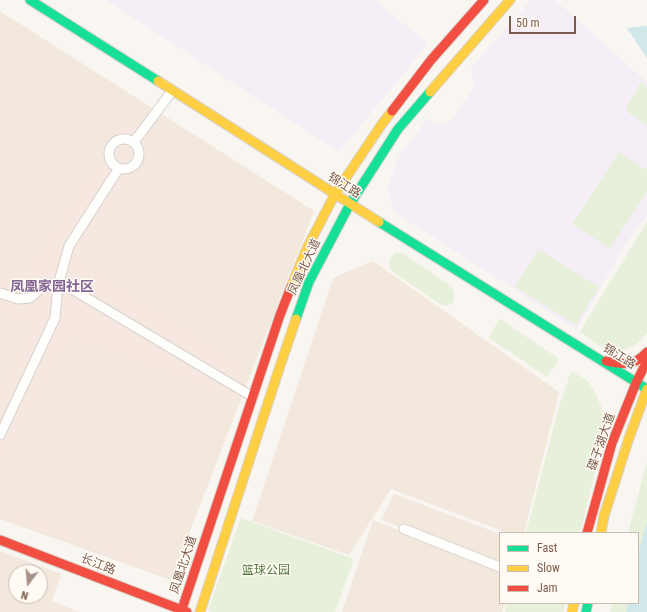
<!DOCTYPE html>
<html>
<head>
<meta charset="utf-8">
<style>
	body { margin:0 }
	#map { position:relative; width:647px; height:612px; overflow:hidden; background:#f9f5f0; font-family:"Roboto Condensed",sans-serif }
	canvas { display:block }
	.legend { position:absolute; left:499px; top:532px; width:140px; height:72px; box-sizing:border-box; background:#fffaf3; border:1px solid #cabbb1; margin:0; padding:5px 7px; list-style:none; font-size:12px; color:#7a5c4d }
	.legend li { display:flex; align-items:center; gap:8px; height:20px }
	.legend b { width:20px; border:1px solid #cabbb1 }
	.north { position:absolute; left:8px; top:564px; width:40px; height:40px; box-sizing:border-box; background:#fffaf3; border:1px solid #cabbb1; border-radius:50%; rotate:196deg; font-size:11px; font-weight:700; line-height:16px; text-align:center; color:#7a5c4d }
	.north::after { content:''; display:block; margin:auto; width:14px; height:18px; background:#a69286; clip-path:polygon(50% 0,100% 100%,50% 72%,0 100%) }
	.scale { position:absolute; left:509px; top:16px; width:67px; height:18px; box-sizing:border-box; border:2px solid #7a5c4d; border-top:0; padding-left:5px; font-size:12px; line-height:14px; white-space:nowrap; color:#7a5c4d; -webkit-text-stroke:3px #fffaf3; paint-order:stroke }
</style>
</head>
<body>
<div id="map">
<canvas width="647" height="612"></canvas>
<ul class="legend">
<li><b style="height:5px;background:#16e098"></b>Fast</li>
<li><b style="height:5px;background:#ffcf43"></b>Slow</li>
<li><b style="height:5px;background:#f24e42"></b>Jam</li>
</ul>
<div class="north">N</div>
<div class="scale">50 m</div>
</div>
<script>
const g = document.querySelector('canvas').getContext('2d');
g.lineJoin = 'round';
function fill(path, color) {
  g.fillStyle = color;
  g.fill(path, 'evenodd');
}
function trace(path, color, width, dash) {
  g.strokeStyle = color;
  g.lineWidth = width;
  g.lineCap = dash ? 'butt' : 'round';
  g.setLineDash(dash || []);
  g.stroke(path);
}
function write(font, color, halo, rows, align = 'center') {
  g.font = font + ' "Roboto Condensed","Noto Sans SC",sans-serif';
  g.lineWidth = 3;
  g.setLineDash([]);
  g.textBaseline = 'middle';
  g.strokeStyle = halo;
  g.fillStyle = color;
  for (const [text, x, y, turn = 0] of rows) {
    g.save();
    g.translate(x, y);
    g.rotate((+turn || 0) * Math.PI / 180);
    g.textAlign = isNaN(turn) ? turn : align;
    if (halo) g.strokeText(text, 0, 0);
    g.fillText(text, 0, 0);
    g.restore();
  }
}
fill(new Path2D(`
	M0,11L314,211L171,580L0,519Z
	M373,261L559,392L524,533H508L391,489L349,555L252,521L333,278Z
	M394,494L500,534V564L381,520Z
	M373,520L500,570V603H505L502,612H342Z
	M0,551L61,574L52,601L79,612H0ZM16,572H40V596H16Z`), '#f2e8de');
fill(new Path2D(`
	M126,120L157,141L79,257L245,363L233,400L73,340L0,467V388L29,325L0,316V274L17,279Z
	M0,503L174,567L170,577L0,515Z`), '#f6e8e1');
fill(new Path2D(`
	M106,0H375L428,44L339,152Z
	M531,0H555L647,82V215L624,246L577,330L394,212L387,189L399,156L427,119L438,125L450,122L474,87L471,68Z`), '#f6eef6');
fill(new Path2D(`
	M641,82L647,88V125L625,110Z
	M619,152L647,170V192L610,249L572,224Z
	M647,222V333C637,347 620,356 604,348C596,344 589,338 583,334L579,333Z
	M538,249L599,287L576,325L515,287Z
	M396,252L402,253L451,286C455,291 455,296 453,303L445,306L441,305L392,271C387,263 389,258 396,252Z
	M500,319L559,359L547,377L488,337Z
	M571,371L585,379L589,383L594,390L604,413L605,431L580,533H526L558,410Z
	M647,462V612H610L612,603H638V533H628Z
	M241,518L354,559L335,612H212L208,610Z
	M508,603H565L563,612H505Z`), '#e7f0db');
fill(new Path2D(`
	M647,26V58L627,28Z
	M647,522V612H626L628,603H638V554Z`), '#d0e8ea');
const street = new Path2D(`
	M109 154a15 15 0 1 1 30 0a15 15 0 1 1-30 0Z
	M134,142L172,91
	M0,293L18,299L30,298L47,283L70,288L253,397
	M0,435L55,318L58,285L69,246L119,168
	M404,529L500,567`);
const fast = new Path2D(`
	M30,0L158,81
	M379,222L647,389
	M296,319L309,282L350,204L398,129L430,92
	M586,612L588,603`);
const slow = new Path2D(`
	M158,81L379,222
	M430,92L510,0
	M291,287L306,250L335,194L382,124L392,111
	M601,533L604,516L629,438L647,389
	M200,612L280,366L296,319
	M572,612L574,603`);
const jam = new Path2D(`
	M392,111L431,60L484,0
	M606,361C622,365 635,366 647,352
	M587,533L612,443L636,383L647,361
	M0,540L187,612
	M181,612L280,315L291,287`);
trace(street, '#d7d1cb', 11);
trace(fast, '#d9d2cb', 11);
trace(slow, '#d9d2cb', 11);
trace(jam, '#d9d2cb', 11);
trace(street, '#fefefd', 9);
trace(fast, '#16e098', 9);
trace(slow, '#ffcf43', 9);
trace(jam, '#f24e42', 9);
write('12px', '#7a5c4d', '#fffaf3', [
	["锦江路",344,186,32],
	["凤凰北大道",305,267,-65],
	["锦江路",619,357,32],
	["碟子湖大道",602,442,-71],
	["长江路",98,565,21],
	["凤凰北大道",184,565,-72]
]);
write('12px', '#537a41', '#fffaf3', [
	["篮球公园",266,571]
]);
write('bold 14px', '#846695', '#fffaf3', [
	["凤凰家园社区",52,287]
]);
</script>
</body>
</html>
